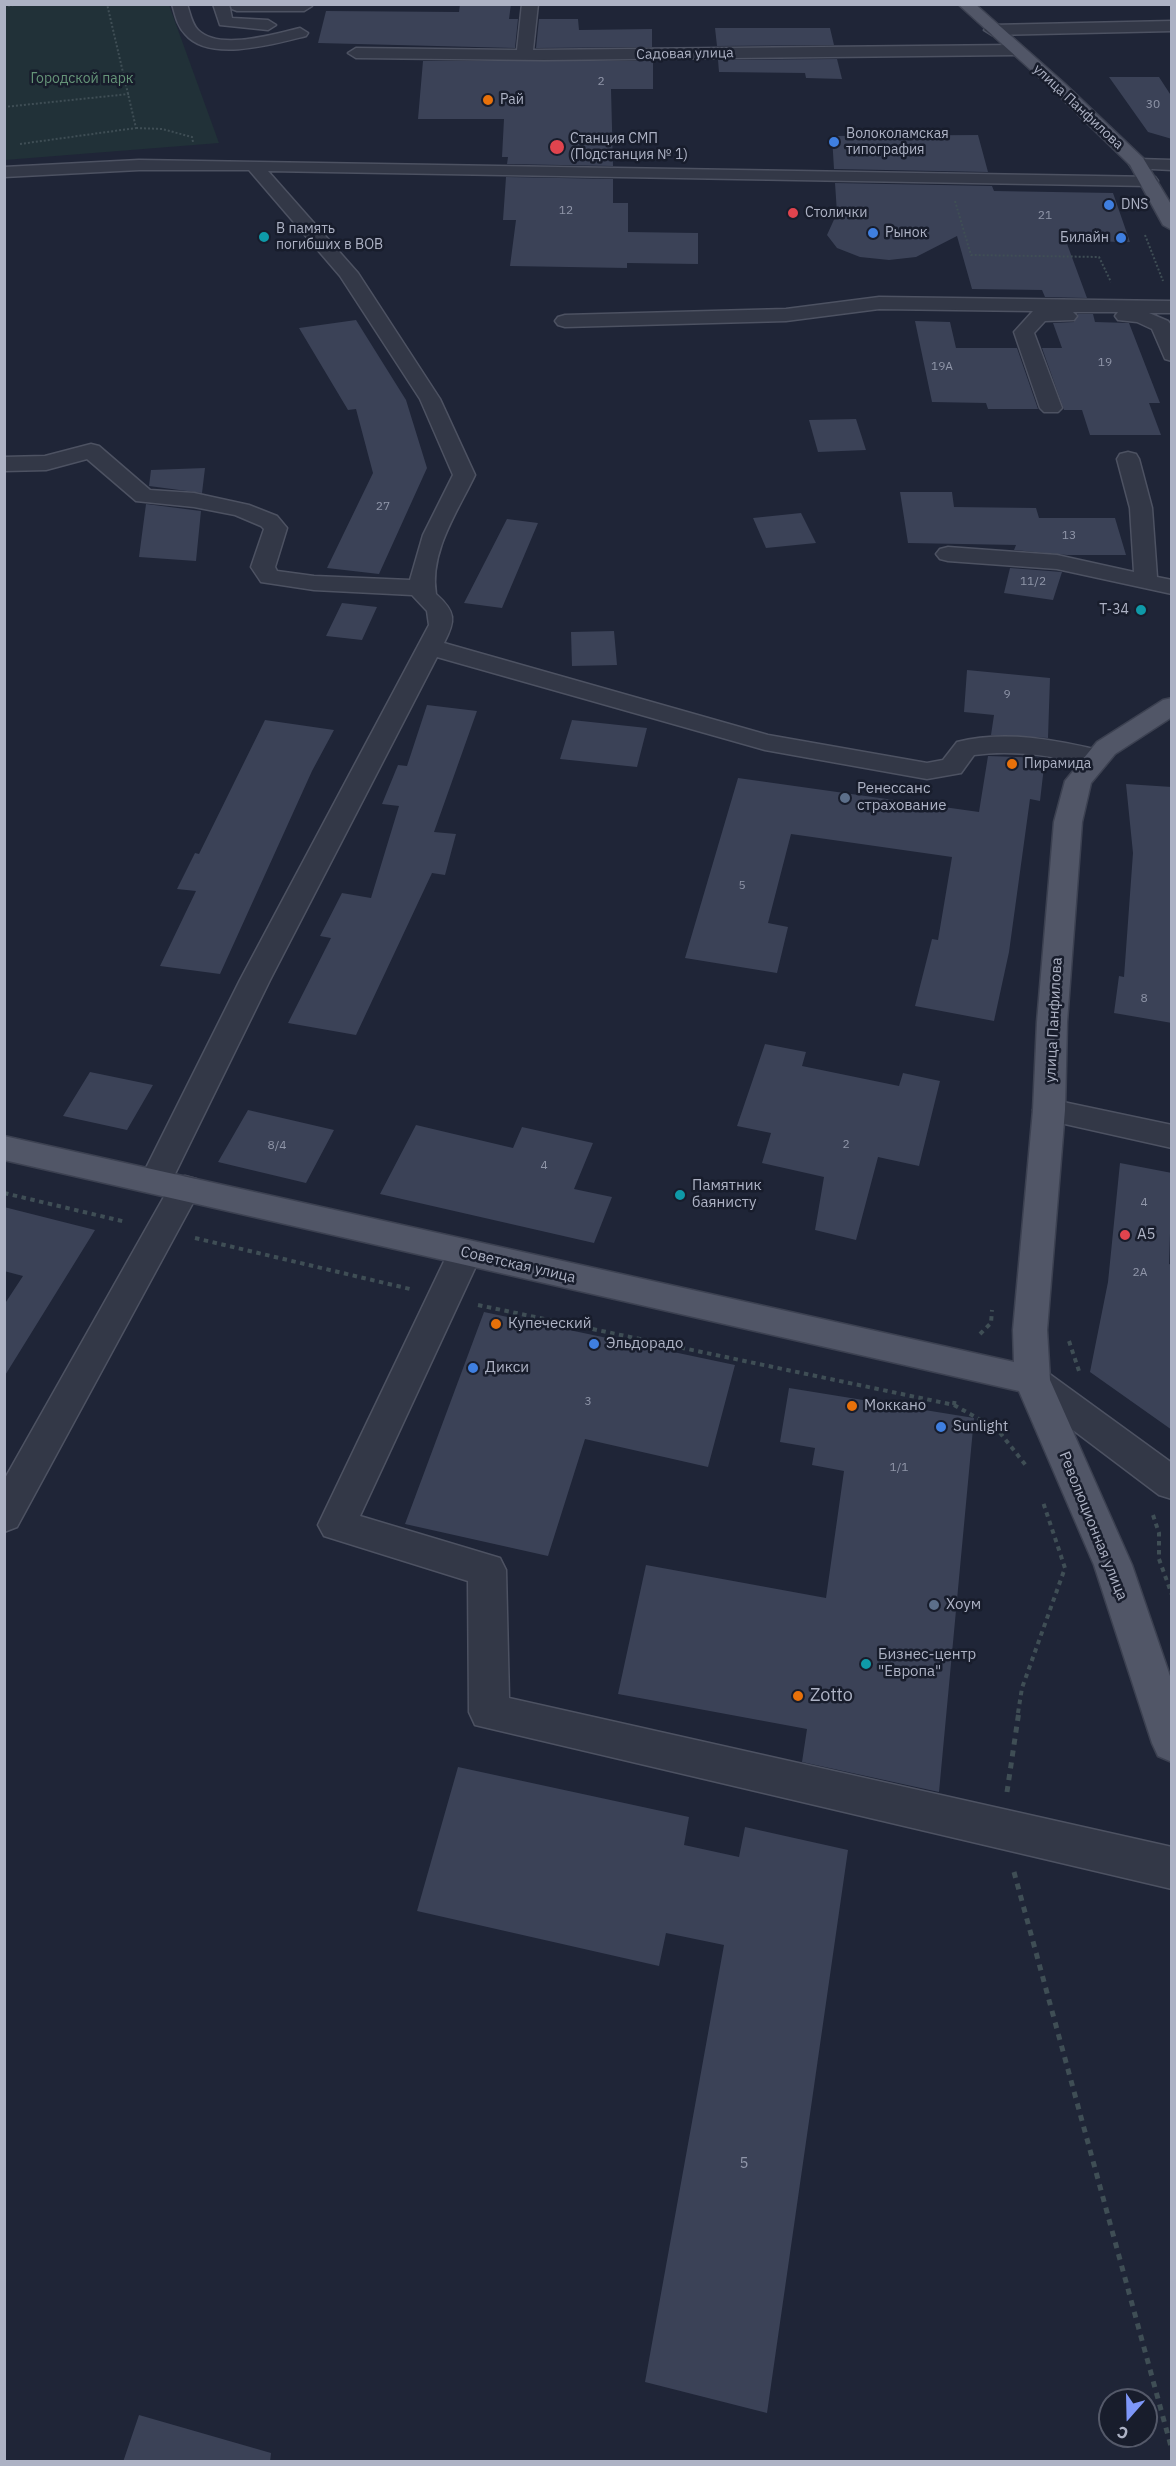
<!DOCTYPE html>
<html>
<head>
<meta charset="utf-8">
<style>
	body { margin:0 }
	#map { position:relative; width:1176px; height:2466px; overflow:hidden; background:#1f2537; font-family:"IBM Plex Sans",sans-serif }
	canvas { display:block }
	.frame { position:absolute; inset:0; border:6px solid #adb2c4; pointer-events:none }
	.north { position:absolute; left:1098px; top:2388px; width:60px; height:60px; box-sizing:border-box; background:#181d2c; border:2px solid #545969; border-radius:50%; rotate:200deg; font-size:16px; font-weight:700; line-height:24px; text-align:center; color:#adb2c4 }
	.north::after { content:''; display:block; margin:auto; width:21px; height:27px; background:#7e97f8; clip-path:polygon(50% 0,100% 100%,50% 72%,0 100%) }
</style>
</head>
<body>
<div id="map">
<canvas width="1176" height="2466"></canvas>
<div class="frame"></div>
<div class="north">С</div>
</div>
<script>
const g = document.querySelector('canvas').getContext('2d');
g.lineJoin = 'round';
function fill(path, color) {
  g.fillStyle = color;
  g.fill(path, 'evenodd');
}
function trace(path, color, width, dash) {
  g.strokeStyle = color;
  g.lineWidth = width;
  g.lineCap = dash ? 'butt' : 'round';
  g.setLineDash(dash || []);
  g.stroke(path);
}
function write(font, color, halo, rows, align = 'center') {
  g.font = font + ' "IBM Plex Sans",sans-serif';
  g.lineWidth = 5;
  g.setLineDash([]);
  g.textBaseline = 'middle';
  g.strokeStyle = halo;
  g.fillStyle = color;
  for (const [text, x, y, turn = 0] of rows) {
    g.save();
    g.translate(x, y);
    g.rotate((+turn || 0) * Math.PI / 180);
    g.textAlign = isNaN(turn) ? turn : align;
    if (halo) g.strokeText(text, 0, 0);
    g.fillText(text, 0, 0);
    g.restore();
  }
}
fill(new Path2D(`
	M5,4L169,5L219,143L5,160Z`), '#213138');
fill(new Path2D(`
	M460,4H511L509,19H518L515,48L318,43L326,11L459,12Z
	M539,19H578L579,30L652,29V47L536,48Z
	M715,28H830L834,45L717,46Z
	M837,59L842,79L806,78L805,73L719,72L718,60Z
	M423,61H653V89H611L613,166L507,164L508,157H502L504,119H418Z
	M1109,77H1159L1172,97V139L1148,132Z
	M978,135L988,172L834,169L832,136Z
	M506,177L613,179V203H628V232L698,233V264L627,263V268L510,266L516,220H503Z
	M835,183L992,186L994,191L1113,193L1130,242L1066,241L1087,298L1045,297L1042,290L972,289L957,236L916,257L889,260L860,257L837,248L827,235L837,213Z
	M1078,314H1093L1095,322L1129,323L1160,403H1149L1161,435H1090L1082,410H1064L1042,348H1062L1053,323L1074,322Z
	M356,320L406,400L427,468L379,574L327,568L373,473L356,409L348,410L299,328Z
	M915,321L950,322L956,348H1017L1038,409H988L986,403L932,402Z
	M856,419L866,450L818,452L809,420Z
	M205,468L202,493L149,486L151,470Z
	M900,492H952L954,507L1036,508L1039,518H1115L1126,555H1067L1014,550L1016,545L908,543Z
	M146,504L201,511L196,561L139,557Z
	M801,513L816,543L766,548L753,518Z
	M507,519L538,523L502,608L464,603Z
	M1010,568L1062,572L1053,600L1004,593Z
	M342,603L377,607L362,640L326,636Z
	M614,631L617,665L572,666L571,632Z
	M967,670L1050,678L1048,738L991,735L994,715L964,712Z
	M427,705L477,711L434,832L456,834L445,875L432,873L356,1035L288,1023L331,938L320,936L342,893L371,898L399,806L382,804L398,765L407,766Z
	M265,720L334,730L312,771L220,974L160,966L196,891L177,889L195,853L199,854Z
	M572,720L647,728L637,767L560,759Z
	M988,756L1045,758L1040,801L1030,799L1009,952L994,1021L915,1006L932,939L938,940L952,857L791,834L768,923L788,927L777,973L685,958L738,778L979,812Z
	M1126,784L1172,787V1023L1114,1013L1119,976L1124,977L1133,853Z
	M765,1044L806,1052L802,1066L899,1086L903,1073L940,1081L919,1166L878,1157L856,1240L815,1230L824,1177L762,1163L771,1133L737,1126Z
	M90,1072L153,1085L127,1130L63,1116Z
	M248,1110L334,1130L306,1183L218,1162Z
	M416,1125L513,1148L522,1127L593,1143L574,1189L612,1197L594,1243L380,1194Z
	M1120,1163L1172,1173L1169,1264L1172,1265V1430L1090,1372L1108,1282Z
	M4,1207L95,1230L4,1377V1305L23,1276L4,1271Z
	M484,1312L735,1365L708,1467L585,1439L548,1556L405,1524Z
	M789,1388L974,1418L939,1792L802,1762L807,1729L618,1694L646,1565L826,1598L844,1471L812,1465L815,1448L780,1442Z
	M458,1767L689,1817L684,1845L739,1857L745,1827L848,1850L767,2413L645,2382L724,1945L666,1933L659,1966L417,1911Z
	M139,2415L271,2453L270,2462H123Z`), '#3b4257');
const minor = new Path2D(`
	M172,4H187C190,13 192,24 198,30C219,51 275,34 300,28L308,33L306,36C274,44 209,63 185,34C177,26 175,14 172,4Z
	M213,4H229L232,18L268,20L276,25L268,30L220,25Z
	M230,4H311L312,6L304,11H237L232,9Z
	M522,4H538L533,50L1015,45L1023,50L1015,55L544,60L356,58L348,53L356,48L517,50Z
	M1172,21V31L992,35L984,30L992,25Z
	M1138,159L1172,160V170L1132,168L1129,164L1132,160Z
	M139,160L1155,177L1158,181L1149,186L268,171L358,273L440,399L475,475C458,511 429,552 436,594C456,612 456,620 444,643L768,735L927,763L943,760L957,742C1006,730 1058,740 1106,752L1110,758L1106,764L1097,766C1057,757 1016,749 974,755L961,773L927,779L765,750L437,657L270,980L172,1180L167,1189L156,1192L145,1189L140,1180L240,980L429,625L427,611L412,595L314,590L261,582L251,567L264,529L261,526L235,515L194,507L136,501L87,459L46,470L4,471V457L45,456L91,444L99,446L150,490L194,493L249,505L277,516L287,528L275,567L277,571L314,576L410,580L423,535L453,475L420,399L340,276L249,170H139L4,177V167Z
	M879,297L1172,301V313H1149L1168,321L1171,325L1172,361L1165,359L1152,329L1137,322L1118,320L1115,316L1118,312H1073L1077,316L1074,320L1045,321L1034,333L1062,408L1058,412H1044L1040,408L1014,332L1033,311L879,309L786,321L565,327L558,325L555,321L558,317L565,315L786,309Z
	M1128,452L1136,454L1139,459L1152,508L1157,577L1172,580V594L1057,569L948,561L940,559L936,554L940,549L948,547L1057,555L1134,572L1130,508L1117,459L1120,454Z
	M1049,1099L1172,1125V1148L1038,1118L1033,1110L1038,1102Z
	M185,1176L196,1179L201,1188L17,1527L4,1532V1480L174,1179Z
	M465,1240L477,1244L482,1253L360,1516L500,1558L506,1570L509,1698L1172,1847V1889L475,1725L469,1712L468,1581L324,1536L318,1525L448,1253L453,1244Z
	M1032,1366L1044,1370L1172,1463V1499L1159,1495L1020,1390L1014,1380L1020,1370Z`);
const major = new Path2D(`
	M958,4H975L1064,83L1143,158L1172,206V230L1163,225L1130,165L1052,89Z
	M1172,698V717L1115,754L1091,783L1082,822L1067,1022L1065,1110L1047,1330L1050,1380L1132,1565L1172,1682V1762L1158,1756L1152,1743L1094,1565L1019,1391L4,1160V1136L1014,1362L1013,1330L1033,1110L1037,1022L1054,822L1065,781L1097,742L1163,700Z`);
trace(minor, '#4d5262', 3);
trace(major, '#3c4151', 3);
trace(new Path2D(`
	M4,6L24,4
	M4,107L129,94
	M136,128L162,129L192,137L193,142
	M20,144L136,128L107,4
	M955,201L971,255L1099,257L1111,282
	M1145,235L1163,281`), '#3f4e55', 2, [2, 2]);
trace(new Path2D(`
	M4,1193L126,1222
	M195,1238L410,1289
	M478,1305L954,1405L955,1397
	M980,1334L991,1323L992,1310
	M1069,1341L1079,1371
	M954,1405L997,1429L1028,1468
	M1153,1515L1159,1533V1559L1172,1595
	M1018,1713L1022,1688L1065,1568L1043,1502`), '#3f4e55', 4, [4.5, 4.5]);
trace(new Path2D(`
	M1007,1792L1019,1711
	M1014,1872L1172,2450`), '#3f4e55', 5, [6, 6]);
fill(minor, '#333847');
fill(major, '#515667');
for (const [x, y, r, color] of [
	[488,100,6,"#e8710a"],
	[834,142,6,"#3f7fe0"],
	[557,147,8,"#e0444e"],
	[1109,205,6,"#3f7fe0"],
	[793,213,6,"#e0444e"],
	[873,233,6,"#3f7fe0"],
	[264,237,6,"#0f9aa8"],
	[1121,238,6,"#3f7fe0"],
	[1141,610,6,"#0f9aa8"],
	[1012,764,6,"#e8710a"],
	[845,798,6,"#5c6f8a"],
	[680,1195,6,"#0f9aa8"],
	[1125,1235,6,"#e0444e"],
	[496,1324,6,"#e8710a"],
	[594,1344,6,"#3f7fe0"],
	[473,1368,6,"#3f7fe0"],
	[852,1406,6,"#e8710a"],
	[941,1427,6,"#3f7fe0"],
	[934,1605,6,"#5c6f8a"],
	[866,1664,6,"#0f9aa8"],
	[798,1696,6,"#e8710a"]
]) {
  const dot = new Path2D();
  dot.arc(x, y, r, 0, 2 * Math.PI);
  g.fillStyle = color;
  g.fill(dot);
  trace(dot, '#181d2c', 2);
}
write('12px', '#9096a9', null, [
	["2",601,82],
	["30",1153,105],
	["12",566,211],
	["21",1045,216],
	["19",1105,363],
	["19А",942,367],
	["27",383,507],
	["13",1069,536],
	["11/2",1033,582],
	["9",1007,695],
	["5",742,886],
	["8",1144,999],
	["2",846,1145],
	["8/4",277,1146],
	["4",544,1166],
	["4",1144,1203],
	["2А",1140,1273],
	["3",588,1402],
	["1/1",899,1468]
]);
write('14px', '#adb2c4', '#181d2c', [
	["Садовая улица",685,54,-1],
	["улица Панфилова",1078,107,43]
]);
write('14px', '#659478', '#181d2c', [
	["Городской парк",82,79]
]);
write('14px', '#adb2c4', '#181d2c', [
	["Рай",500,100],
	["Волоколамская",846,134],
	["типография",846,150],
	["Станция СМП",570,139],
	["(Подстанция № 1)",570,155],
	["DNS",1121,205],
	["Столички",805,213],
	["В память",276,229],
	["погибших в ВОВ",276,245],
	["Рынок",885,233],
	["Билайн",1109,238,"right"],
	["Т-34",1129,610,"right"],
	["Пирамида",1024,764]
], 'left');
write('15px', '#adb2c4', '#181d2c', [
	["Ренессанс",857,789],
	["страхование",857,806],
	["Памятник",692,1186],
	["баянисту",692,1203],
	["А5",1137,1235],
	["Купеческий",508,1324],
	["Эльдорадо",606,1344],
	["Дикси",485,1368],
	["Моккано",864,1406],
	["Sunlight",953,1427],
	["Хоум",946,1605],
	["Бизнес-центр",878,1655],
	["\"Европа\"",878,1672]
], 'left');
write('15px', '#adb2c4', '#181d2c', [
	["улица Панфилова",1054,1020,-87],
	["Советская улица",518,1265,13],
	["Революционная улица",1093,1526,68]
]);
write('15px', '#9096a9', null, [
	["5",744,2164]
]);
write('18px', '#adb2c4', '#181d2c', [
	["Zotto",810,1696]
], 'left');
</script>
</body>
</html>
